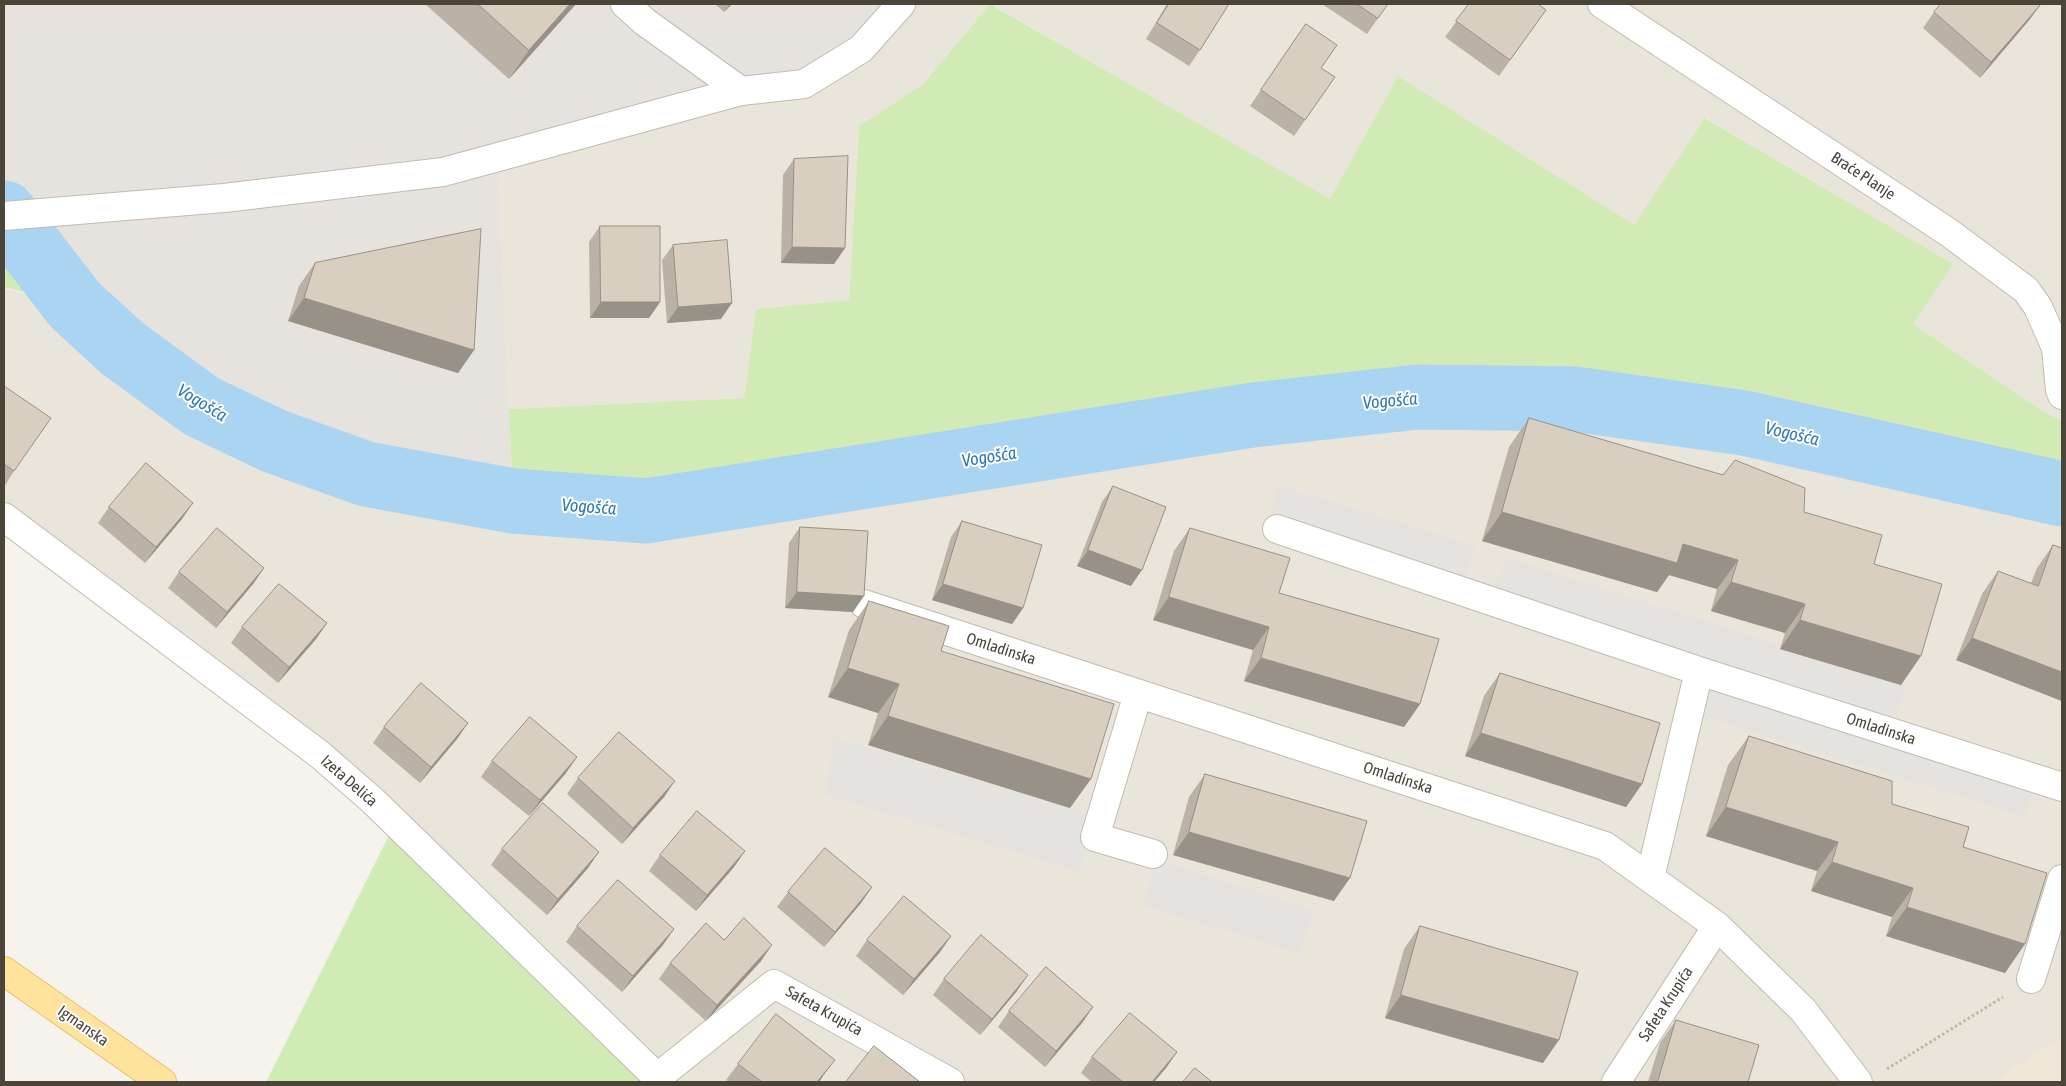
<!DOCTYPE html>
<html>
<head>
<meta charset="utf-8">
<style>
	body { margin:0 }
	#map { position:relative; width:2066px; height:1086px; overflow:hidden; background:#f6f3ec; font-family:"Asap Condensed",sans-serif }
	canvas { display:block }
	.frame { position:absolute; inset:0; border:5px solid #4b4439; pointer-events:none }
</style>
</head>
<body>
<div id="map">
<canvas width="2066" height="1086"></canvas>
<div class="frame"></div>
</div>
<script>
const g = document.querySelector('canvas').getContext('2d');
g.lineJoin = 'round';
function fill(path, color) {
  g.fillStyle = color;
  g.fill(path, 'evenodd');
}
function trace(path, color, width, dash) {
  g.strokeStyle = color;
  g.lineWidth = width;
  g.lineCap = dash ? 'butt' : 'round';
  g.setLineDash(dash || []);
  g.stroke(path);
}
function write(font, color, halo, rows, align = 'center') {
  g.font = font + ' "Asap Condensed",sans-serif';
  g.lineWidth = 4;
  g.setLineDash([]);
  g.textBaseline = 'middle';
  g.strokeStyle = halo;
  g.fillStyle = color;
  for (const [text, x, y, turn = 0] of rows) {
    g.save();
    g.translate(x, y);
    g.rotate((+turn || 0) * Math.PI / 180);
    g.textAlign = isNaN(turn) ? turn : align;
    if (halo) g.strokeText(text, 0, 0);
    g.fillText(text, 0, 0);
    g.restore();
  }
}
fill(new Path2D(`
	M901,4H990L923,84L859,126L849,300L756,309L744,398L509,409L498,157Z
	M991,4H2062V421L2038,408L1913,324L1952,264L1706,118L1634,226L1398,76L1330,200Z
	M4,288L75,305L122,348L201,406L274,441L366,474L513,501L1418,397L1574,399L1744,423L2062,494V1082H662L372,800L4,505Z`), '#eae5da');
fill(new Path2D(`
	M4,4H901L804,84L498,157L513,501L366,474L274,441L201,406L122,348L75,305L4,213Z`), '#e6e2dd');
fill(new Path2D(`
	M2062,1036V1082H1993L2031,1056Z`), '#efe8d6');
fill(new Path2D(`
	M990,4L1330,199L1398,76L1634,225L1705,118L1953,264L1913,324L2038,408L2062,421V494L1744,423L1574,399L1418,397L1253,415L646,511L513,501L509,409L744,398L756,309L849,300L859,126L923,84Z
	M4,213L75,305L4,287Z
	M395,823L662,1082H266Z`), '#d2eab5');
fill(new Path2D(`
	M1277,485L1475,545L1466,581L1271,518Z
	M1505,557L1906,685L1893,724L1494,592Z
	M1706,684L2034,788L2026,817L1704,717Z
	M833,737L1092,814L1080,872L825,795Z
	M1156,859L1314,910L1300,954L1142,905Z`), '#e5e3e0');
trace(new Path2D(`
	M4,213L75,305L122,348L201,406L274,441L366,474L513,501L646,511L1253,415L1418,397L1574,399L1744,423L2062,494`), '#a9d4f2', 65);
const minor = new Path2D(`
	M625,4L645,22L741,91L804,84L861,49L901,4
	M1602,4L1948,232L2026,290L2038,307L2056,348L2060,390L2062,395
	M4,216L224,198L443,172L741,91
	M4,517L319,754L372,800L662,1082
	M1277,529L1699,671
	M864,604L1605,846L1717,926L1803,1010L1858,1082
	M1138,694L1095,837L1153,854
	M1650,878L1699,671L2062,787
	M2031,979L2062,879
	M658,1077L774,984L950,1082
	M1616,1082L1717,926`);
const primary = new Path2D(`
	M4,971L162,1082`);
trace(minor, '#c2bbae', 30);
trace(primary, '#e6c16a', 30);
trace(new Path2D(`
	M1887,1069L2003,997`), '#c4b79f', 3, [2.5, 2.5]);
trace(minor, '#fff', 28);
trace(primary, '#ffe39c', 28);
fill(new Path2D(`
	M425,4H576L509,79Z
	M715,4H732L724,12Z
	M1167,4H1229L1200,50L1189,66L1146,39Z
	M1322,4H1388L1367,34Z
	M1469,4L1546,10L1499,76L1445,37Z
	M2041,4L2030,19L1980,78L1923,28L1934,12Z
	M1306,24L1321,68L1335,77L1294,136L1250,106Z
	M794,159L845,248L834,264L781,263L783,175Z
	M600,226L660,302L649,318H590L589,242Z
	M673,245L721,319L667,323L662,260Z
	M315,263L474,350L458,373L288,321L299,286Z
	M4,386L14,471L4,487Z
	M1529,418L1804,512L1874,564L1901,685L1780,649L1785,633L1711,611L1717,589L1669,575L1657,592L1482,541L1509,447Z
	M1113,486L1131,586L1077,566L1102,502Z
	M109,507L182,519L145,563L98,523Z
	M962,521L1023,608L1012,624L932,600L951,537Z
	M800,527L853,612L785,608L789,543Z
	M1190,528L1279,593L1420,704L1404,727L1244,681L1253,650L1153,620L1174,551Z
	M2053,545L2062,548V701L1956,660L1982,594L1998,571L2031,583L2037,568Z
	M264,568L253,584L216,628L168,588L179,572Z
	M869,601L941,651L1070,808L868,745L878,713L828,697L849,630Z
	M327,623L316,639L278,683L231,643L242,627Z
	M1500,673L1642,784L1626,807L1465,756L1484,696Z
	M468,723L457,739L420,783L373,743L384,727Z
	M1749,736L1892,804L1963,847L2005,973L1886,936L1892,917L1811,891L1817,871L1706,836L1728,765Z
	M492,761L566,773L529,816L481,777Z
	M1205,774L1334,901L1173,855L1189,797Z
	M578,778L664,797L622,844L567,794Z
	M502,849L588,868L547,915L491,865Z
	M745,851L734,867L696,911L649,871L660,855Z
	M872,887L861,903L824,947L777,907L788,892Z
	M577,926L663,945L622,992L566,942Z
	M1420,926L1543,1063L1385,1018L1404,949Z
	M951,936L940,952L903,995L856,956L867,940Z
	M724,940L761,961L706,1021L659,979L670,963Z
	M944,979L1017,991L980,1035L933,995Z
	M1093,1007L1082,1023L1045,1067L998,1027L1009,1011Z
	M1676,1020L1748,1082H1648L1660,1043Z
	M1177,1052L1166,1068L1154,1082H1092L1081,1073L1092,1057Z
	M738,1064L823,1076L819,1082H730L726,1080Z`), '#bab2a6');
fill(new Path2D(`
	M570,4H576L509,79L529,50Z
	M730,4H732L724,12Z
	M2041,4L2030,19L1980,78L1991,62Z
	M792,247L845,248L834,264L781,263Z
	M304,298L474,350L458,373L288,321Z
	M601,302H660L649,318H590Z
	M732,303L721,319L667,323L678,307Z
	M193,503L182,519L145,563L156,547Z
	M1502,512L1683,544L1738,560L1717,589L1669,575L1657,592L1482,541Z
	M1088,550L1142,570L1131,586L1077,566Z
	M264,568L253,584L216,628L227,612Z
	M1731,582L1805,604L1785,633L1711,611Z
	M943,584L1023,608L1012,624L932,600Z
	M797,592L864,596L853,612L785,608Z
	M1169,597L1269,627L1253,650L1153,620Z
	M1800,620L1921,656L1901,685L1780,649Z
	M327,623L316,639L278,683L289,667Z
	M1972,638L2062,672V701L1956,660Z
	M1261,658L1420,704L1404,727L1244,681Z
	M848,668L899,684L878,713L828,697Z
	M888,716L1091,779L1070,808L868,745Z
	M468,723L457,739L420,783L431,767Z
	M1481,733L1642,784L1626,807L1465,756Z
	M577,757L566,773L529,816L540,800Z
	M675,781L664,797L622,844L633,828Z
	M1726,807L1838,842L1817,871L1706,836Z
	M1189,832L1350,878L1334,901L1173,855Z
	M745,851L734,867L696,911L707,895Z
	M599,852L588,868L547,915L558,899Z
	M1832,862L1913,888L1892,917L1811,891Z
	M872,887L861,903L824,947L835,932Z
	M1907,907L2025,944L2005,973L1886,936Z
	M674,929L663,945L622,992L633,976Z
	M951,936L940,952L903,995L914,979Z
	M772,945L761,961L706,1021L717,1005Z
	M1028,975L1017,991L980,1035L992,1019Z
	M1401,995L1559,1040L1543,1063L1385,1018Z
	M1093,1007L1082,1023L1045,1067L1056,1051Z
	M1177,1052L1166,1068L1154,1082H1152Z
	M835,1060L823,1076L819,1082H817Z`), '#979187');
const building = new Path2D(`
	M478,4H570L529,50Z
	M1169,4H1229L1200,50L1157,23Z
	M1357,4H1388L1378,18Z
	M1469,4H1538L1546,10L1510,60L1456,21Z
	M1941,4H2041L1991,62L1934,12Z
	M1306,24L1337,45L1321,68L1335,77L1305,120L1261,90Z
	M848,156L845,248L792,247L794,159Z
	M600,226H660V302H601Z
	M481,229L474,350L304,298L315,263Z
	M727,240L732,303L678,307L673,245Z
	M4,386L51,418L14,471L4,464Z
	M1529,418L1723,475L1735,460L1805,488L1804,512L1882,535L1874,564L1942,584L1921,656L1800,620L1805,604L1731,582L1738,560L1683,544L1677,563L1502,512Z
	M146,463L193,503L156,547L109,507Z
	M1113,486L1166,507L1142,570L1088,550Z
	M962,521L1042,545L1023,608L943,584Z
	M800,527L868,531L864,596L797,592Z
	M217,528L264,568L227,612L179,572Z
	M1190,528L1290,558L1279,593L1439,639L1420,704L1261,658L1269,627L1169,597Z
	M2053,545L2062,548V672L1972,638L1998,571L2038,586Z
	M279,584L327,623L289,667L242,627Z
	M869,601L949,626L941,651L1114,704L1091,779L888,716L899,684L848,668Z
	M1500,673L1660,723L1642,784L1481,733Z
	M421,683L468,723L431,767L384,727Z
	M530,717L577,757L540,800L492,761Z
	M619,732L675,781L633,828L578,778Z
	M1749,736L1892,781V804L1969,827L1963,847L2047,873L2025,944L1907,907L1913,888L1832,862L1838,842L1726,807Z
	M1205,774L1367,821L1350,878L1189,832Z
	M543,803L599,852L558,899L502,849Z
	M697,811L745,851L707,895L660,855Z
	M825,848L872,887L835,932L788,892Z
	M618,880L674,929L633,976L577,926Z
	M904,896L951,936L914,979L867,940Z
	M744,918L772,945L717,1005L670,963L706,923L724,940Z
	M1420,926L1578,972L1559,1040L1401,995Z
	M981,935L1028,975L992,1019L944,979Z
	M1046,967L1093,1007L1056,1051L1009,1011Z
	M1130,1013L1177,1052L1152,1082H1123L1092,1057Z
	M776,1014L835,1060L817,1082H762L738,1064Z
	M1676,1020L1759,1045L1748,1082H1658Z
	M874,1046L920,1082H846Z
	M1195,1068L1212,1082H1183Z`);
fill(building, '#d8cfc1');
trace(building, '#979187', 1);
write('16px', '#4b4439', '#fff', [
	["Braće Planje",1863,176,33],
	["Omladinska",1001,649,18],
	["Omladinska",1881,729,18],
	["Omladinska",1398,778,18],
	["Izeta Delića",349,781,41],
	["Safeta Krupića",1666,1004,-57],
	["Safeta Krupića",824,1011,29],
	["Igmanska",83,1026,35]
]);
write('italic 18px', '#2e7ab2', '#fff', [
	["Vogošća",1390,401,-5],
	["Vogošća",202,403,31],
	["Vogošća",1792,434,13],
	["Vogošća",989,457,-9],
	["Vogošća",589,507,4]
]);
</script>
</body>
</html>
